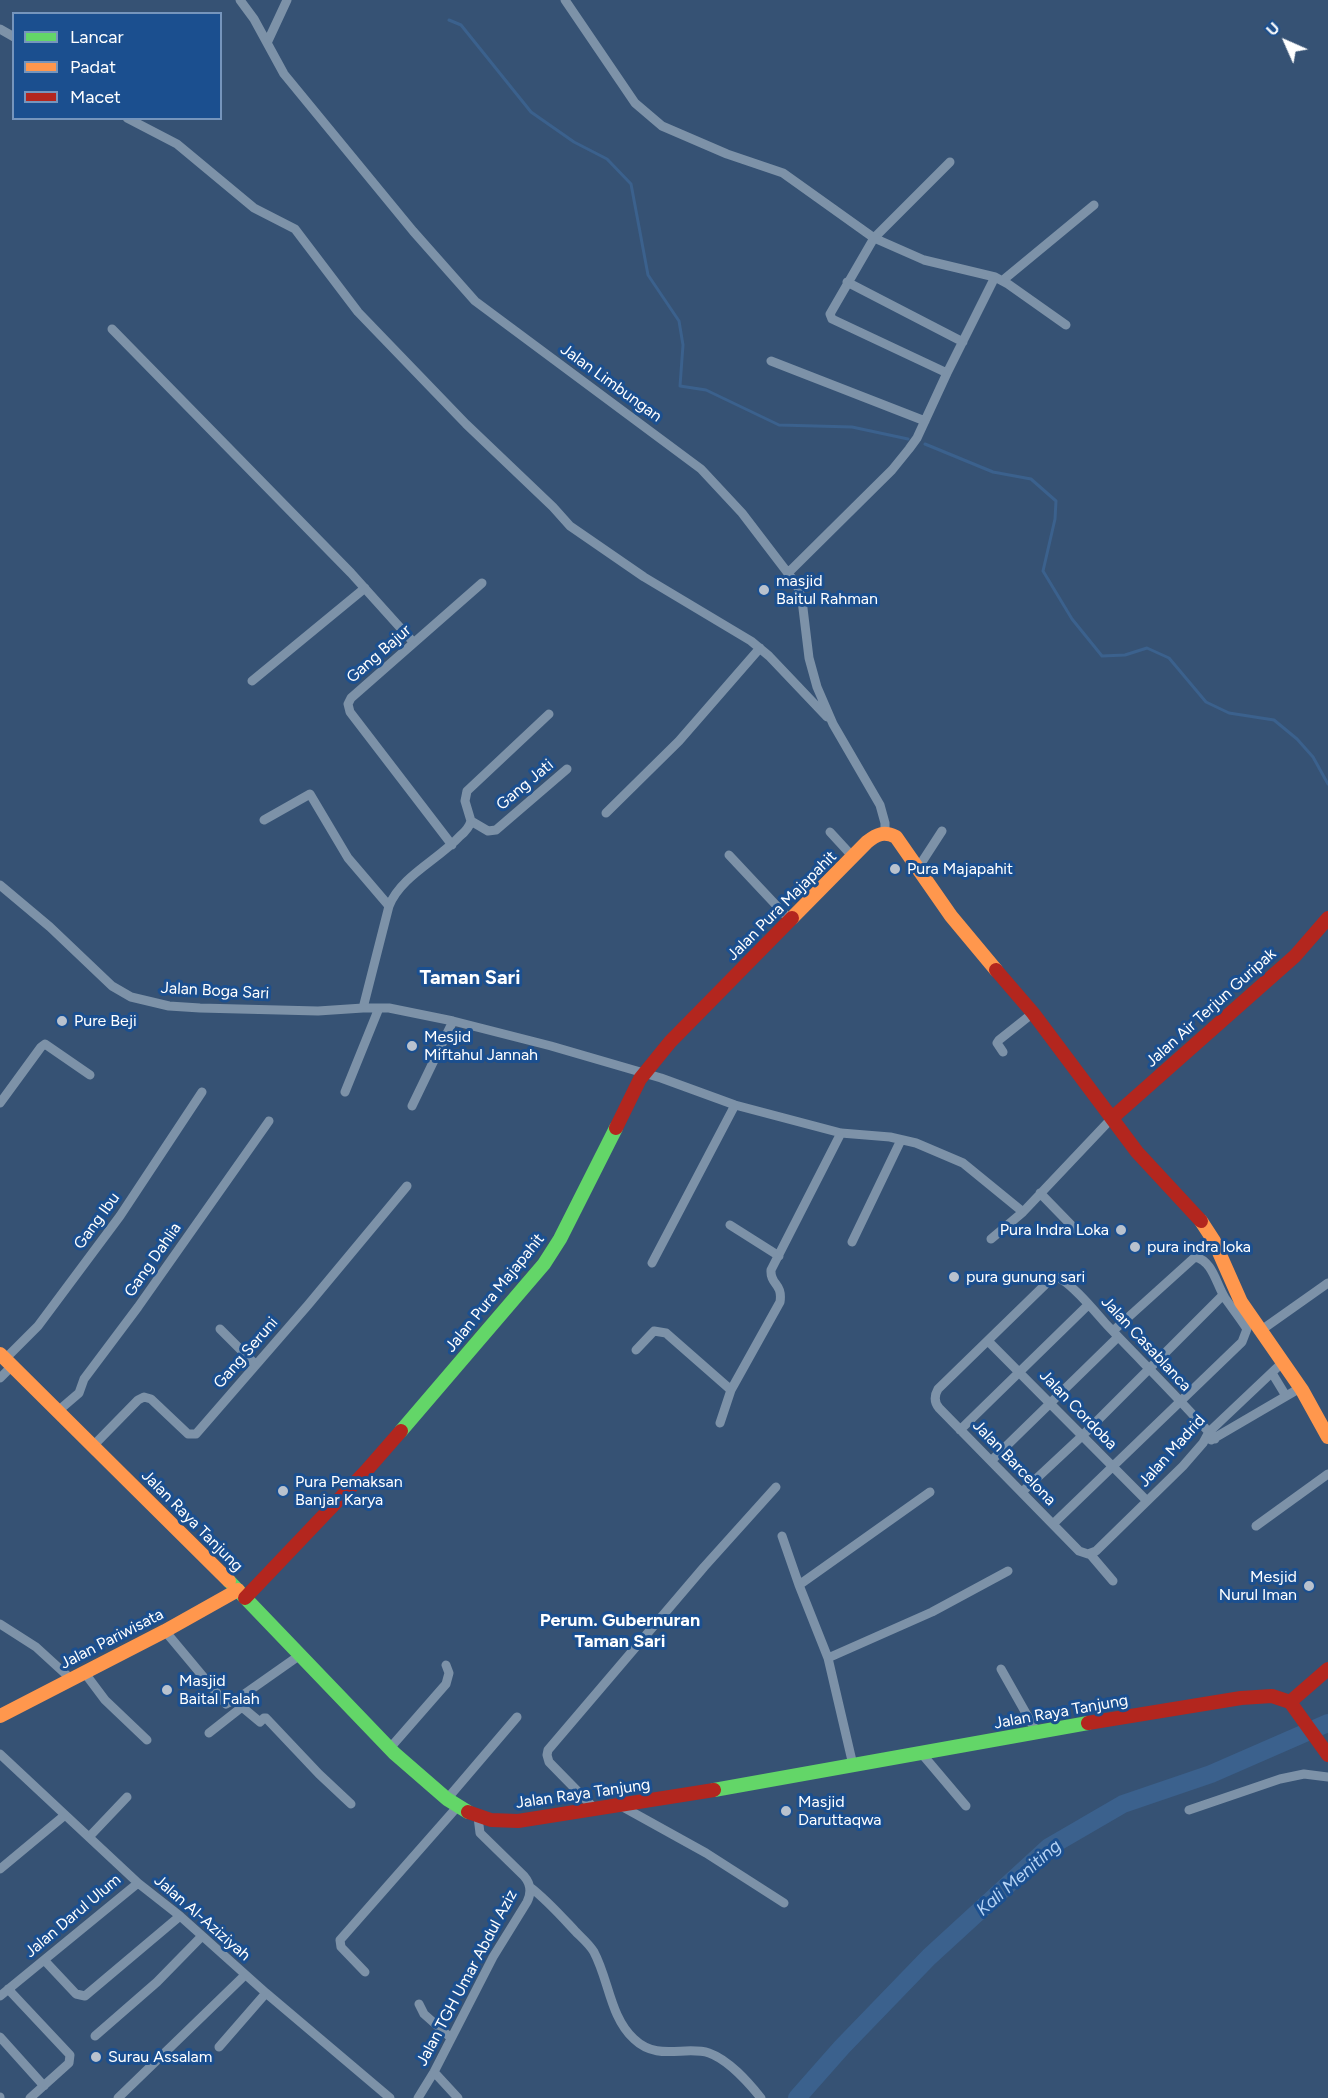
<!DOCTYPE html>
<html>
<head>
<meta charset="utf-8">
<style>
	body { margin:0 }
	#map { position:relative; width:1328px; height:2098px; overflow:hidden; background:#365274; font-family:Figtree,sans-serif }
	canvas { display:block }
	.legend { position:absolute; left:12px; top:12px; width:210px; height:108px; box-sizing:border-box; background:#1b4f8f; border:2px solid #7695bc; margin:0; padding:8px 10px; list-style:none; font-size:18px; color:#fff }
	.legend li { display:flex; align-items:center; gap:12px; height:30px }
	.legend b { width:30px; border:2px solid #7695bc }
	.north { position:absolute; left:1256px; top:12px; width:60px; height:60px; -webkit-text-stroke:4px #1b4f8f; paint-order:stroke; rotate:315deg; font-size:16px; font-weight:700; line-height:24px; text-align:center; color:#fff }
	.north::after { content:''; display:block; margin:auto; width:21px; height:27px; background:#fff; clip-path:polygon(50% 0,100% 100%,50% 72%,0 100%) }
</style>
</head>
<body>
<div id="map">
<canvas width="1328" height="2098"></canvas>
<ul class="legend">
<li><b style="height:8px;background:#63d668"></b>Lancar</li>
<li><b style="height:8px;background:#ff974d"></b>Padat</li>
<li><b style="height:8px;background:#b3261e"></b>Macet</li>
</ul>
<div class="north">U</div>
</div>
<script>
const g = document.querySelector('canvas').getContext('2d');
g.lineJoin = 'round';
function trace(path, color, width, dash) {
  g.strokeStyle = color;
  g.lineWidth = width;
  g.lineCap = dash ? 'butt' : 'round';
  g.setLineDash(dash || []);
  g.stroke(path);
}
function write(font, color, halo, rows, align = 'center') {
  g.font = font + ' Figtree,sans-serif';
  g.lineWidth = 6;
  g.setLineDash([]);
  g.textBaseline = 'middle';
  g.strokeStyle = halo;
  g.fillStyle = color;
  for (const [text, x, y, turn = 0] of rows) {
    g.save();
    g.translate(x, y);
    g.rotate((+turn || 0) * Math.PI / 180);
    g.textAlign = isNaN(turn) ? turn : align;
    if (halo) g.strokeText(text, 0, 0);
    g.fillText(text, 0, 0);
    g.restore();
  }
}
trace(new Path2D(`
	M449,20L461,25L531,112L574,142L607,159L631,184L648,275L679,321L683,345L680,386L706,390L779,425L852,427L908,439
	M925,444L993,472L1031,479L1056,501L1055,519L1043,571L1072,619L1102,656L1125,655L1147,648L1169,658L1206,702L1229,713L1274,720L1297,739L1313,757L1328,784`), '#3b618d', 3);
trace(new Path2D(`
	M797,2098L842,2047L929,1957L1049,1847L1123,1804L1211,1774L1328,1723`), '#3b618d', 18);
trace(new Path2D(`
	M240,0L254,19L284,74L413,231L475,301L701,469L742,513L797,585L802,600L809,658L817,687L833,724L880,805L885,823V832
	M565,0L635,103L662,126L727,154L783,173L874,238L924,260L995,277L1008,284L1066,325
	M0,29L14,37
	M267,43L287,0
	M127,118L177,144L254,208L295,229L358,312L466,424L553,507L570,526L644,577L751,641L769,656L827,717
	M1002,281L1094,205
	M847,282L963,342
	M112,329L351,573L414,643
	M771,361L925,421
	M947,373L832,319L830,314L874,238L950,162
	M789,572L892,470L909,449L917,438L947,373L995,277
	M252,681L365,588
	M606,813L679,741L760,648
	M264,820L310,794L348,858L389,906
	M471,821L488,831L496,830L567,769
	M830,832L853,857
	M452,845L350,712L348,704L351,698L482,583
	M729,855L790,920
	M918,868L942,831
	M0,885L50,927L112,986L131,997L169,1006L200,1008L318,1011L363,1008H389L453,1021L551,1046L661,1078L735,1105L841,1133L890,1137L916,1143L963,1163L1023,1212
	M363,1008L389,906C401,876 438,860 460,836C465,832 469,828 471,821L465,801L467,791L549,714
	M1003,1052L997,1043L999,1040L1033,1013
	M345,1092L379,1008
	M0,1103L41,1047L45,1044L90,1075
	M412,1106L453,1021
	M1040,1193L1075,1229
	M730,1225L779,1256
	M991,1239L1023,1212L1112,1118
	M852,1242L901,1140
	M652,1263L735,1105
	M220,1329L256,1365
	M1260,1331L1328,1283
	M988,1341L1147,1501
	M636,1350L654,1331L666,1333L731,1390
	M5,1359L38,1326L120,1216L202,1092
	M1272,1373L1286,1396
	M0,1378L12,1366
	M58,1411L79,1393L84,1379L138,1307L269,1121
	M720,1423L731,1390L780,1302C783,1283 770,1285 771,1270L841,1133
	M960,1430L1088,1305
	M1215,1439C1181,1400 1143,1363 1107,1325C1097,1314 1071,1282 1058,1278L1050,1280L938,1389C934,1396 934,1402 939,1408L1079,1551L1088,1554L1096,1551L1183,1466L1203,1443L1209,1432L1283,1362
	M1211,1440L1300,1388
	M93,1446L138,1400L144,1397L151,1399L188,1434H196L308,1305L407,1186
	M991,1461L1118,1337
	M1022,1492L1082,1436L1223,1295
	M1053,1524L1242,1342L1247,1329C1240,1318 1232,1308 1225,1298C1216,1284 1213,1261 1195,1257L1113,1331
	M1256,1526L1328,1474
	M782,1536L799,1585
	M1090,1554L1113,1581
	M0,1624L36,1647L71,1679
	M165,1631L226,1704L235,1699L236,1700
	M828,1658L932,1612L1008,1571
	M1001,1669L1036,1731
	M84,1672L105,1700L147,1740
	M242,1707L260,1722L264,1718H266L319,1774L351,1804
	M209,1733L242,1707L236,1700L300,1655
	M390,1748L446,1684L449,1673L446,1665
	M0,1754L138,1883L180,1916L266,1993L390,2098
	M922,1754L966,1806
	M853,1765L828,1658L799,1585L930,1492
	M447,1799L517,1717
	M623,1807L706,1853L784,1903
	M595,1809L549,1762L547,1755L548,1750L704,1567L776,1487
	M1189,1810L1280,1779L1304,1774L1328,1777
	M89,1837L127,1797
	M0,1869L65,1815
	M530,1887C547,1900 561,1916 576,1932C582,1938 590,1945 594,1952C609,1980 610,2017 634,2039C658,2062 685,2045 709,2053C729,2060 748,2082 761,2098
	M45,1961L76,1994L85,1996L180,1916
	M365,1972L341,1947L340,1940L458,1806
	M8,1989L70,2055L69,2063L30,2098
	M0,1996L138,1883
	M419,2004L424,2014L451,2038
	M95,2036L157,1982L202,1936
	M0,2037L44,2086
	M219,2047L266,1993
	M434,2072L458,2098
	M0,2097V2098
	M118,2098L245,1975
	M418,2098L434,2072L493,1957L527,1902C532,1892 531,1884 524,1876L480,1833L478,1817`), '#7d92a8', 9);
trace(new Path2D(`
	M401,1431L544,1264L560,1239L616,1128
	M229,1581L394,1753L447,1799L468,1812
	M714,1790L1088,1723`), '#63d668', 14);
trace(new Path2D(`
	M792,918L867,842C877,834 884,831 896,837L951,916L996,970
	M1201,1221L1214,1241L1241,1302L1302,1390L1328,1437
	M0,1354L229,1581
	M0,1716L165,1631L238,1590`), '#ff974d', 14);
trace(new Path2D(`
	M996,970L1033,1013L1137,1152L1201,1221
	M1112,1118L1295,956L1328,918
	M616,1128L640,1079L670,1042L792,918
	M245,1598L366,1471L401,1431
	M1290,1702L1328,1669
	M1088,1723L1241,1698L1272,1696L1290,1702L1328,1755
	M468,1812L491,1820L518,1821L714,1790`), '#b3261e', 14);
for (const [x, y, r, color] of [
	[764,590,6,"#b9c2ce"],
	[895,869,6,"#b9c2ce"],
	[62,1021,6,"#b9c2ce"],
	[412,1046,6,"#b9c2ce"],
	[1121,1230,6,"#b9c2ce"],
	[1135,1247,6,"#b9c2ce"],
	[954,1277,6,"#b9c2ce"],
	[283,1491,6,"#b9c2ce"],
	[1309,1586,6,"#b9c2ce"],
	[167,1690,6,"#b9c2ce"],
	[786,1811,6,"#b9c2ce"],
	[96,2057,6,"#b9c2ce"]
]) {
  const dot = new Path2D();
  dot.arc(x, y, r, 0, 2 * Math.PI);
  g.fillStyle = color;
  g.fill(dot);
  trace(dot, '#1b4f8f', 2);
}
write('16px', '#fff', '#1b4f8f', [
	["Jalan Limbungan",611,383,36],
	["Gang Bajur",379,654,-41],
	["Gang Jati",525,785,-40],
	["Jalan Pura Majapahit",782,906,-45],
	["Jalan Boga Sari",215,991,3],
	["Jalan Air Terjun Guripak",1211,1008,-42],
	["Gang Ibu",97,1221,-54],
	["Gang Dahlia",153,1260,-55],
	["Jalan Pura Majapahit",495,1293,-51],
	["Jalan Casablanca",1146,1344,47],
	["Gang Seruni",246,1353,-49],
	["Jalan Cordoba",1078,1410,46],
	["Jalan Madrid",1172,1451,-48],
	["Jalan Barcelona",1014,1463,46],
	["Jalan Raya Tanjung",192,1521,45],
	["Jalan Pariwisata",112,1639,-27],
	["Jalan Raya Tanjung",1061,1712,-10],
	["Jalan Raya Tanjung",583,1794,-8],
	["Jalan Darul Ulum",73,1916,-40],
	["Jalan Al-Aziziyah",202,1918,41],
	["Jalan TGH Umar Abdul Aziz",467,1978,-62]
]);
write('16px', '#fff', '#1b4f8f', [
	["masjid",776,581],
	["Baitul Rahman",776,599],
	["Pura Majapahit",907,869],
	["Pure Beji",74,1021],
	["Mesjid",424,1037],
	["Miftahul Jannah",424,1055],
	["Pura Indra Loka",1109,1230,"right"],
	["pura indra loka",1147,1247],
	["pura gunung sari",966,1277],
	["Pura Pemaksan",295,1482],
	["Banjar Karya",295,1500],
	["Mesjid",1297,1577,"right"],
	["Nurul Iman",1297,1595,"right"],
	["Masjid",179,1681],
	["Baital Falah",179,1699],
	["Masjid",798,1802],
	["Daruttaqwa",798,1820],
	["Surau Assalam",108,2057]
], 'left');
write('bold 18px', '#fff', '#1b4f8f', [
	["Perum. Gubernuran",620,1621],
	["Taman Sari",620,1642]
]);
write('italic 18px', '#b5d3f5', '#1b4f8f', [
	["Kali Meniting",1019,1878,-41]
]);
write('bold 20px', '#fff', '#1b4f8f', [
	["Taman Sari",470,978]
]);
</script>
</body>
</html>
